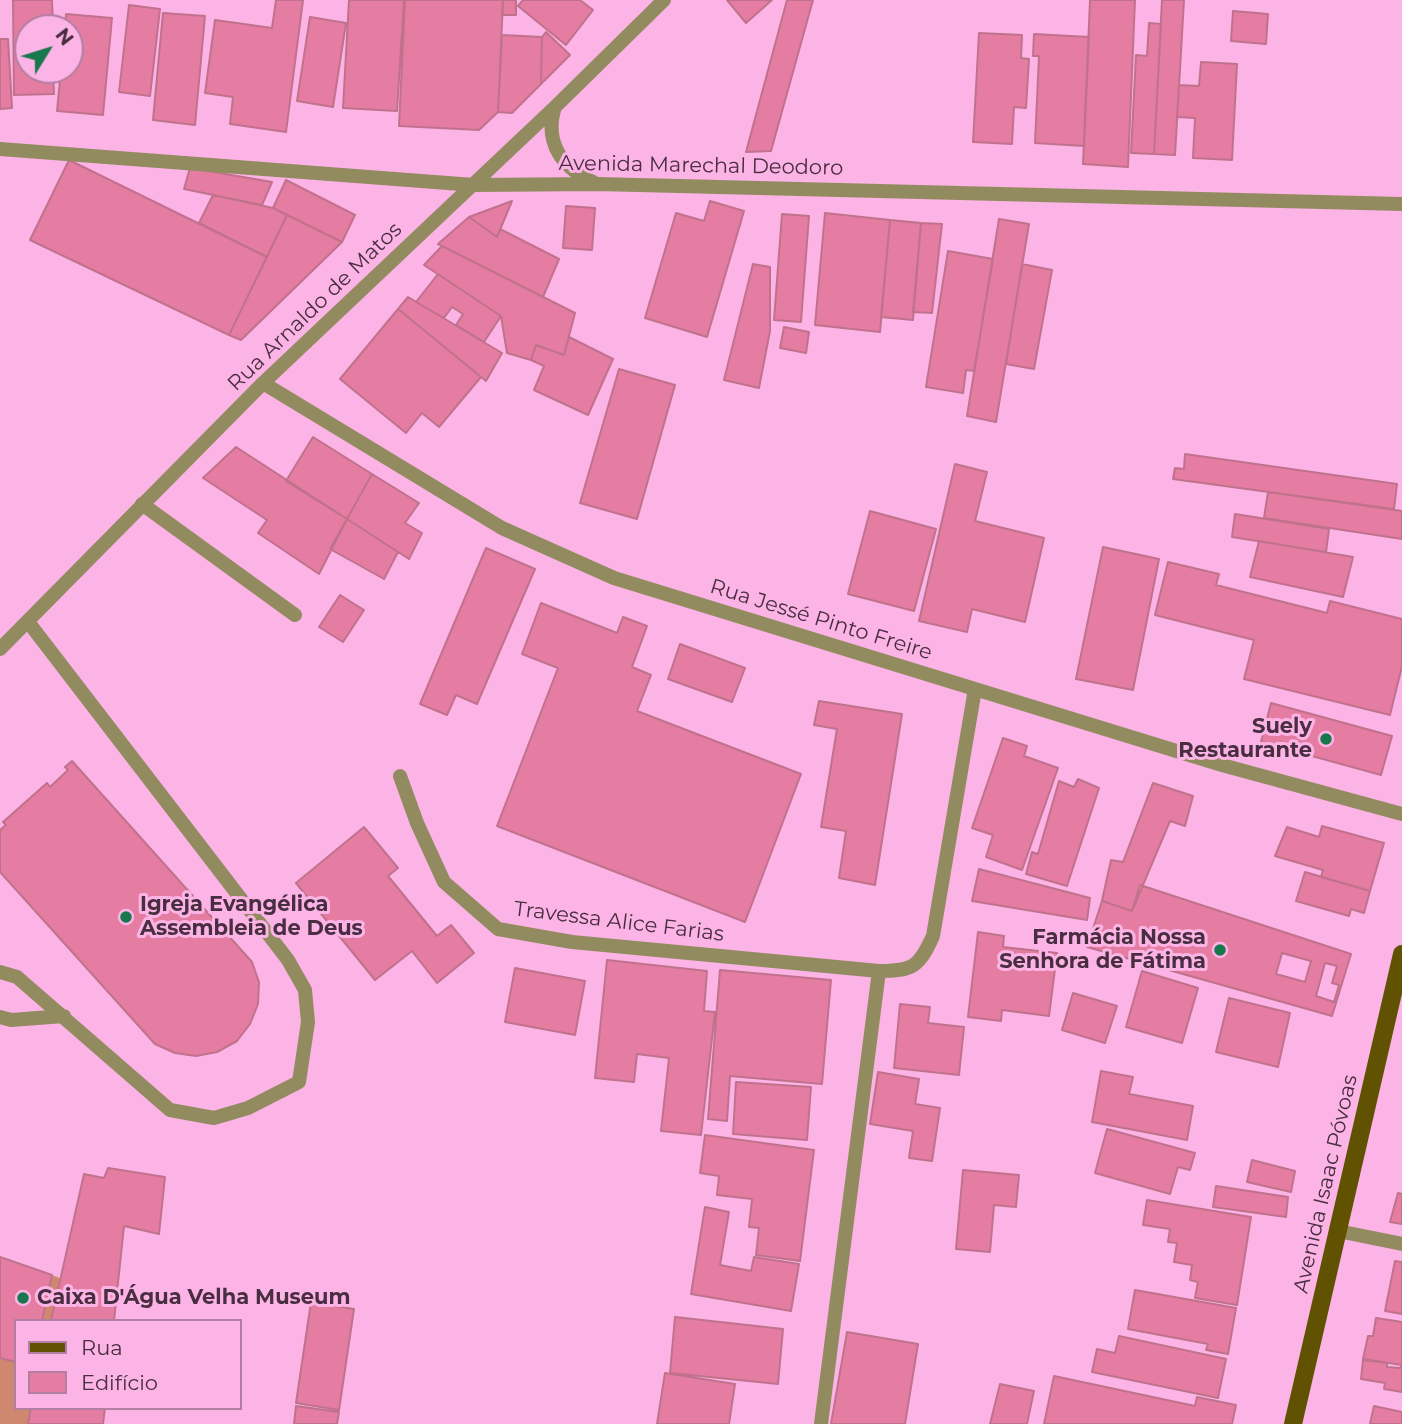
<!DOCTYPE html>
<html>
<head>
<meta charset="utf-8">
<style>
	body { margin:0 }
	#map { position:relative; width:1402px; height:1424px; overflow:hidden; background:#fbb4e5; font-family:Montserrat,sans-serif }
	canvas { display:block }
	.legend { position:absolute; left:14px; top:1319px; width:228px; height:91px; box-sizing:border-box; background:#fbb4e5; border:2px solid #b47ea3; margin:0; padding:9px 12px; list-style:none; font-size:21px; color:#492d41 }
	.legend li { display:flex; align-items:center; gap:14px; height:35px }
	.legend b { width:35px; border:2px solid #b47ea3 }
	.north { position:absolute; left:14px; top:14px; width:70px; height:70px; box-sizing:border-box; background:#fbb4e5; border:2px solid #b47ea3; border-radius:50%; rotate:52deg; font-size:19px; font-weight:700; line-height:28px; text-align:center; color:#492d41 }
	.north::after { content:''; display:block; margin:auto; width:24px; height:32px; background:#19774d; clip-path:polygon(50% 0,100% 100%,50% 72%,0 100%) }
</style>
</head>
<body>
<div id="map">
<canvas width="1402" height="1424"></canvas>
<ul class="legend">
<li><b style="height:9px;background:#605200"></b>Rua</li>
<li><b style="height:19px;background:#e57da2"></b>Edifício</li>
</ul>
<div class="north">N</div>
</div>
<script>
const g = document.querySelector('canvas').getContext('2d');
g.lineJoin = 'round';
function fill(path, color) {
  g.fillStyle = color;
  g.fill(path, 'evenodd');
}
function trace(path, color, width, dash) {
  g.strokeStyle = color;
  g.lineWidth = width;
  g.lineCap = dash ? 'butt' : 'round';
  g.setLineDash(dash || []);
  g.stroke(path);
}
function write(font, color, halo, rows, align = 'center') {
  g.font = font + ' Montserrat,sans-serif';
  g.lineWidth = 6;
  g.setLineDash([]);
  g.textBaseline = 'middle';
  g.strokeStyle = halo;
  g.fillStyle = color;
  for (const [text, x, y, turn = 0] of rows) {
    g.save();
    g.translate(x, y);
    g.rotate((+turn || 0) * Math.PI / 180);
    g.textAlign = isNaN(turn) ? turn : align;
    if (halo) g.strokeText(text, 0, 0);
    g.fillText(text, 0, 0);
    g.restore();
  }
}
fill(new Path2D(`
	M0,1257L60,1278L51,1321H16V1408H31L28,1424H0Z`), '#cf8770');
const building = new Path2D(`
	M13,0H52L53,28H28V70H53L54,94L14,95Z
	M276,0H303L286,132L230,124L233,97L205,93L215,20L272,28Z
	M349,0H404L397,111L343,108Z
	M405,0H503L498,112L479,130L399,126Z
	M503,0H516V15H502Z
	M523,0H580L593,10L566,45L518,6Z
	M727,0H772L746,23Z
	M787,0H813L771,151L746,152Z
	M1090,0H1135L1128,167L1083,164Z
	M1162,0H1184L1175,155L1154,154Z
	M129,5L160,9L150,96L119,92Z
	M1233,11L1268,14L1266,44L1231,41Z
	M163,13L205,16L195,125L153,120Z
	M66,14L112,18L103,115L57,111L61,70H70V28H65Z
	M310,17L346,23L333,107L297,101Z
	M1149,23L1161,24L1154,154L1131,153L1136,55L1147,56Z
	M546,32L570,55L541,84L542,37Z
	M979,33L1022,35L1021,58L1029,59L1026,108L1014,107L1012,144L973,142Z
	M1034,34L1089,37L1084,146L1035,143L1039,56H1033Z
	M502,35L542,37L541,84L512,113L498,112Z
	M0,39H8L12,108L0,109Z
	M1201,62L1237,64L1232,160L1193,158L1195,118L1177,117L1179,85L1199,86Z
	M69,160L267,257L229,335L30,240Z
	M190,168L272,182L262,205L184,189Z
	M286,180L355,215L342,242L273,208Z
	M213,195L273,208L287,215L267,257L199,223Z
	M512,201L497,237L469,217Z
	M710,201L744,211L707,337L645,318L676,213L704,221Z
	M566,206L595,208L592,250L563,248Z
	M825,213L890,220L880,332L815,325Z
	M782,214L809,216L801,322L774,320Z
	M287,215L342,242L241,340L229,335Z
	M469,217L497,237L500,229L559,259L543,297L438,244Z
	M999,219L1029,224L996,422L967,416Z
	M890,220L921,223L913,320L881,317Z
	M921,223L942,224L932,313L913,312Z
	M442,246L575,313L564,355L536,345L531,360L507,353L501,316L424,265Z
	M948,251L993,259L974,371L966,370L963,393L926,387Z
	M753,264L770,267V331L759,388L724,380Z
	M1022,264L1052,270L1034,369L1006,364Z
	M438,274L501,316L484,342L456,325L463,314L452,307L444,318L416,302Z
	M408,297L502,353L486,381L398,309Z
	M398,309L481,377L439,427L422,413L406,433L340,379Z
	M784,327L809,332L806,353L780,348Z
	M569,337L613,359L588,415L534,390L544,366L531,360L536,345L564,355Z
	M619,369L675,385L637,519L580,503Z
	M313,437L372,474L347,519L286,481Z
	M236,447L347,519L319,574L258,533L267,520L203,478Z
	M1185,454L1397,484L1394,509L1173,479L1175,468L1184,469Z
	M955,464L987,472L975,521L1044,538L1025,622L972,609L967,632L919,621Z
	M372,474L419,503L405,523L422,533L409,559L347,519Z
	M1268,492L1402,511V539L1264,518Z
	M870,511L936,529L914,611L848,594Z
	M1235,514L1329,529L1326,552L1232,537Z
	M347,519L398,552L384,579L330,549Z
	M1259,541L1353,557L1343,597L1250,577Z
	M1103,547L1159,559L1133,690L1076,679Z
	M486,548L535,569L477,704L456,695L447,715L420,704Z
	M1168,562L1219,574L1216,585L1327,613L1330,601L1402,619V666L1390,715L1244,679L1254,640L1155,615Z
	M340,595L364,610L343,642L319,627Z
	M541,603L617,633L623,617L647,626L632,667L651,675L637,711L801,774L745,922L497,826L558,668L522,654Z
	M680,644L745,668L732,702L668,679Z
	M819,701L902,714L875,885L839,878L846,831L821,827L837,729L814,725Z
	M1271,703L1392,736L1381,775L1261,742Z
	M1003,738L1027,746L1024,756L1058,768L1022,870L986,857L993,835L972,828Z
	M72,761L252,962L259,982L258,1004L250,1024L237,1041L217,1052L196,1056L175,1053L155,1044L0,872V830L6,825L3,822L47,783L50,787L68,770L65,767Z
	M1078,779L1099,788L1067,886L1026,874L1032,852L1038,854L1059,781L1074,787Z
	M1153,783L1193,796L1185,826L1170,821L1132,911L1102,901L1103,896L1111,860L1123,862Z
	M1322,826L1384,843L1370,891L1321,877L1323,870L1275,856L1287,827L1319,837Z
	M364,827L398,868L388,876L437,936L451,925L474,953L437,983L412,951L375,980L296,883Z
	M979,869L1090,898L1087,920L972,901Z
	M1305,872L1370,891L1364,913L1351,909L1349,916L1296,901Z
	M1140,885L1351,954L1332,1016L1087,947L1102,901L1132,911Z
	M978,932L1004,936L1003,947L1057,953L1049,1016L1002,1010L1001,1021L968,1017Z
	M1282,953L1311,961L1305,982L1276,974Z
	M607,960L707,971L704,1011L715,1012L701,1135L661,1131L669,1058L637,1054L634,1082L595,1078Z
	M1325,963L1337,966L1332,983L1339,985L1334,1002L1316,996Z
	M515,968L585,981L575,1035L505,1022Z
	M720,970L831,980L822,1084L730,1076L727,1121L708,1119Z
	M1142,971L1198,988L1182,1043L1126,1027Z
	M1073,993L1117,1006L1105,1043L1062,1030Z
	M1229,998L1290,1013L1278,1067L1216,1052Z
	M900,1004L930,1007L928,1023L964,1027L959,1075L894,1068Z
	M1101,1071L1133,1077L1129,1094L1193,1106L1187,1140L1092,1122Z
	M878,1072L919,1079L915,1104L940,1108L932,1161L909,1158L913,1131L870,1124Z
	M736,1082L811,1087L807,1140L733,1134Z
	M1107,1129L1195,1153L1190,1170L1178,1167L1170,1194L1095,1173Z
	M705,1135L814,1150L800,1261L756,1255L759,1228L749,1227L752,1199L717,1195L719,1176L700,1173Z
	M1252,1160L1295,1171L1291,1192L1247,1182Z
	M108,1168L165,1177L159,1234L124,1226L114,1321H51L84,1174L104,1178Z
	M963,1170L1019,1175L1016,1207L994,1205L990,1252L956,1249Z
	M1216,1186L1288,1197L1286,1217L1213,1207Z
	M1398,1193L1402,1194V1224L1390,1222Z
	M1147,1200L1251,1217L1237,1305L1195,1298L1198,1282L1190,1280L1192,1265L1174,1262L1177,1243L1168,1242L1170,1229L1143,1225Z
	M705,1207L729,1212L720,1265L751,1271L754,1257L799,1264L791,1311L691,1294Z
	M0,1257L52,1275L42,1321H16V1362L0,1358Z
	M1395,1261L1402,1262V1314L1385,1311Z
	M1135,1290L1236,1308L1228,1354L1206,1350L1208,1344L1128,1329Z
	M311,1302L354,1309L339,1410L296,1403Z
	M675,1317L783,1329L778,1384L670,1373Z
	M1376,1318L1402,1322V1365L1363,1359L1368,1336H1373Z
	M847,1332L918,1344L905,1424H831Z
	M1119,1336L1226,1359L1218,1398L1092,1372L1097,1349L1115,1353Z
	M1363,1360L1387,1363V1367L1400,1368L1402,1365V1392L1384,1389L1385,1383L1361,1379Z
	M665,1373L735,1384L729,1424H657Z
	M1054,1376L1195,1406L1197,1397L1236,1405L1232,1424H1044Z
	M1000,1384L1034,1391L1027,1424H990Z
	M296,1406L339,1412L337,1424H294Z
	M1374,1406L1402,1412V1424H1370Z
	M31,1408H105L103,1424H28Z`);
fill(building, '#e57da2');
trace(building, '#c0728d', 2);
trace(new Path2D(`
	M142,504L295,615
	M0,972L17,977L170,1110L214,1118L248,1108L299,1082L308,1022L305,990L288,960L29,623
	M0,1017L11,1020L64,1016
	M1338,1231L1402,1244`), '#938b60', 14);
trace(new Path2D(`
	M554,110C545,143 562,168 593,182
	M0,149L474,185L598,184L1402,204
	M263,383L502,528L614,578L1222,765L1402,814
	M0,649L263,383L554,108L664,0
	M400,776L417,823L444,882L498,929L572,942L879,971C913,971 919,967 933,936L975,689
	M821,1424L879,971`), '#938b60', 14);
trace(new Path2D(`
	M1293,1424L1402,954`), '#605200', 18);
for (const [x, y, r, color] of [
	[1326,739,7,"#19774d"],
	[126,917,7,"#19774d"],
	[1220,950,7,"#19774d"],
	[23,1298,7,"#19774d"]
]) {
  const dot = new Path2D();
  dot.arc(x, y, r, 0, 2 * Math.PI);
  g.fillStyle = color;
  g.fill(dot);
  trace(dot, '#fbb4e5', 2.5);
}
write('21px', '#492d41', '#fbb4e5', [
	["Avenida Marechal Deodoro",701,166,1],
	["Rua Arnaldo de Matos",315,307,-44],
	["Rua Jessé Pinto Freire",821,620,17],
	["Travessa Alice Farias",619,922,7],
	["Avenida Isaac Póvoas",1326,1184,-77]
]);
write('bold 21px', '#492d41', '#fbb4e5', [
	["Suely",1312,727],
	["Restaurante",1312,751],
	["Igreja Evangélica",140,905,"left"],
	["Assembleia de Deus",140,929,"left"],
	["Farmácia Nossa",1206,938],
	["Senhora de Fátima",1206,962],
	["Caixa D'Água Velha Museum",37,1298,"left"]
], 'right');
</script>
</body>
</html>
